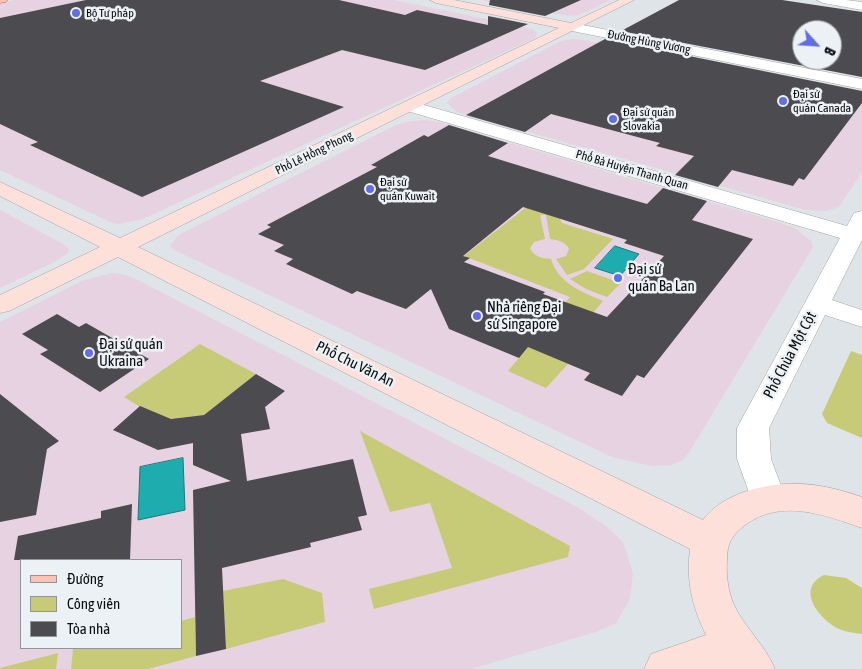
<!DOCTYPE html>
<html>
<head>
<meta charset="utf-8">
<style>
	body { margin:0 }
	#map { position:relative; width:862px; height:669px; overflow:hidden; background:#dfe4e8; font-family:"Asap Condensed",sans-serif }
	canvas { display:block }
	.legend { position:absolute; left:20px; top:559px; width:162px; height:90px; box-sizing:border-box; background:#ecf1f5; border:1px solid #929598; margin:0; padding:6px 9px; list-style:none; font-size:15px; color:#0a0c0d }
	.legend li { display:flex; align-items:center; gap:10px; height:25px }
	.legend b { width:25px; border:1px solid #929598 }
	.north { position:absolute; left:792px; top:20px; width:50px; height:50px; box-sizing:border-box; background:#ecf1f5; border:1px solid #929598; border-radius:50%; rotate:116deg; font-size:14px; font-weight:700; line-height:20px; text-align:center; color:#0a0c0d }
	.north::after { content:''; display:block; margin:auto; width:18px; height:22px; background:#616fe7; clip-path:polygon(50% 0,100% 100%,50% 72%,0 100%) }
</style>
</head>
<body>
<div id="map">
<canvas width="862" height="669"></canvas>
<ul class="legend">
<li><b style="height:6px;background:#fdc0b4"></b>Đường</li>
<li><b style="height:14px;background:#c7cb77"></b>Công viên</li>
<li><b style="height:14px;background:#4c4b50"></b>Tòa nhà</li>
</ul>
<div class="north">B</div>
</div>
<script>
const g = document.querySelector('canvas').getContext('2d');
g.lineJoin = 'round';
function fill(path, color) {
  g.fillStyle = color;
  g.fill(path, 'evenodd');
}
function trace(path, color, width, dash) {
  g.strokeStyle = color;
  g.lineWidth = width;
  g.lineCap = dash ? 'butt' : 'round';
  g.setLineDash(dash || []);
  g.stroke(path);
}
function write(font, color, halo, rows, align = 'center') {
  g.font = font + ' "Asap Condensed",sans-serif';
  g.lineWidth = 5;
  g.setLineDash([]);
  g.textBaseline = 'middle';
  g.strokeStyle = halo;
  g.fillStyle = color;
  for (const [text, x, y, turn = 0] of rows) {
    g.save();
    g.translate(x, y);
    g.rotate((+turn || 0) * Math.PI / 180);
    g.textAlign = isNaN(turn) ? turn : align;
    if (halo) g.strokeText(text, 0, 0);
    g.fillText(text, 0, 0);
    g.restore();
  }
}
fill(new Path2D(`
	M15,0H394L523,27L534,30L537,33L535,38L143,219L118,224L110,222L0,170V3Z
	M480,0H611L579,15L569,16Z
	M574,39L584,40L862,97V172L839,207L826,211L806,210L457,112L447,103L451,98L561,41Z
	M425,120L439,122L781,223L795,228L811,241L813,247L690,451L683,460L671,465L652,466L612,457L174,250L170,246L178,236L184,232L396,125L405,122Z
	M0,210L65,245L69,249L68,253L56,261L0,288Z
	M111,273L121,274L132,277L579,508L607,527L623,542L633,573L630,599L616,623L596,632L471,669H0V322L82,281ZM21,560H181V648H21Z`), '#e7d2e1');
fill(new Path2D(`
	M543,194L570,210L560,219L562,223L613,239L584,269L567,275L556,259L566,256L569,249C566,242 558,240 550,239L546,215H540L545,239L534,242L530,248C534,257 542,258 551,259C558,283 582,292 603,301L576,333L568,364L546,388L508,371L570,297L464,256Z
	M587,271L621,283L607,297L586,289L570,279Z
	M200,344L256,374L204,415L171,419L140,407L124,397Z
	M851,351L862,355V438L827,423L822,414Z
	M360,431L570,546L568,557L374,609L369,589L452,568L430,503L390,512Z
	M824,575L846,578L862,588V634C854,633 846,632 839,629C819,619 795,589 824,575Z
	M283,579L322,593L325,622L226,649L223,591Z
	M195,617L196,656L148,669H71L73,649L77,648H181V621Z
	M58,653L56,669H0V668Z`), '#c7cb77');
const water = new Path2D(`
	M615,246L639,254L620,276L595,268Z
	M183,458L185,510L138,520L140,467Z`);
fill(water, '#1eacae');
trace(water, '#187c7e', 1);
fill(new Path2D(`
	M86,0H339L405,15L417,10L488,25V16L528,24L425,70L342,50L260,81L344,107L142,197L30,145L38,142L0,124V18Z
	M490,0H581L545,16L489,5Z
	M679,0H782L862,12V77L621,31ZM802,30H832V60H802Z
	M605,39L862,91V103L804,180L799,178L793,186L732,170L718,187L675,175L694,156L656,146L660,143L551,114L525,132L466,115Z
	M449,125L508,143L488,156L592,188L647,204L663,188L707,201L692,220L753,239L644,378L637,375L622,396L584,380L590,373L528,347L519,358L449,329L431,289L406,309L357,291L352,294L286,264L293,259L274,251L284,245L258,234L271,227L267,225L377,167L371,165L424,135L428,137ZM523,207L627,240L624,243L664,256L607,317L543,294L545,292L464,262L470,258L463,256Z
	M57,314L79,327L86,323L149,359L100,392L40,354L48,350L22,334Z
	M256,374L285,391L265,407L270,429L241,434L247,481L353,459L367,515L358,517L362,530L310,543L311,547L222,568L226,649L196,656L193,490L231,481L193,465V443L158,450L113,430L140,406L171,419L204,415Z
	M0,394L59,441L47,449L36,515L0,522Z
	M132,504L130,560H14L18,536L101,518V511Z`), '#4c4b50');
const street = new Path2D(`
	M817,0H846L862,2V10L823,3Z
	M572,23L862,79V89L567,30L566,27Z
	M410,101L847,226L854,213L862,211V240L832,300L862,310V327L825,315L769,428L771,459L786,499L781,509L768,513L755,509L737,459V428L840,238L404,110L402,106L404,102Z`);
const secondary = new Path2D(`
	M430,0H454L571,23L619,0H634L138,247L703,520C713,506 728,498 744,492C786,478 821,483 862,497V528C825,515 781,498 745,525C732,535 727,543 727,560C726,575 728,591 734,605C745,628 765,645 775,669H644L651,654L706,635C692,606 686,581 690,549L118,257L9,311L0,313V295L100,247L0,196V182L120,238L559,28L436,3Z`);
const primary = new Path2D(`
	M0,0H8L6,2L0,3Z`);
trace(street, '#a1a5a9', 1);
trace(secondary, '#a1a5a9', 1);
trace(primary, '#a76659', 1);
fill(street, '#fff');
fill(secondary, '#fee0da');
fill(primary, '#fdc0b4');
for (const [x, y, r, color] of [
	[76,13,5,"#616fe7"],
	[783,101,5,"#616fe7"],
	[613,119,5,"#616fe7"],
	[370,189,5,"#616fe7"],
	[618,278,5,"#616fe7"],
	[477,316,5,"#616fe7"],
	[89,353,5,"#616fe7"]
]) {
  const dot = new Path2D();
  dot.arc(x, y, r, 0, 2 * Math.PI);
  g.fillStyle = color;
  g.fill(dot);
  trace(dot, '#ecf1f5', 2);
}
write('12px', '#0a0c0d', '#ecf1f5', [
	["Bộ Tư pháp",86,13],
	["Đại sứ",793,94],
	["quán Canada",793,108],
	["Đại sứ quán",623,112],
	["Slovakia",623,126],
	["Đại sứ",380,182],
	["quán Kuwait",380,196]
], 'left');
write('12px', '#0a0c0d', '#ecf1f5', [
	["Đường Hùng Vương",649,42,11],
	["Phố Lê Hồng Phong",314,153,-26],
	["Phố Bà Huyện Thanh Quan",632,170,16]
]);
write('15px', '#0a0c0d', '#ecf1f5', [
	["Đại sứ",628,269],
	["quán Ba Lan",628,286],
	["Nhà riêng Đại",487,307],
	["sứ Singapore",487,324],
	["Đại sứ quán",99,344],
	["Ukraina",99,361]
], 'left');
write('15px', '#0a0c0d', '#ecf1f5', [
	["Phố Chùa Một Cột",790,355,-62],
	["Phố Chu Văn An",355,364,26]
]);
</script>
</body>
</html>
